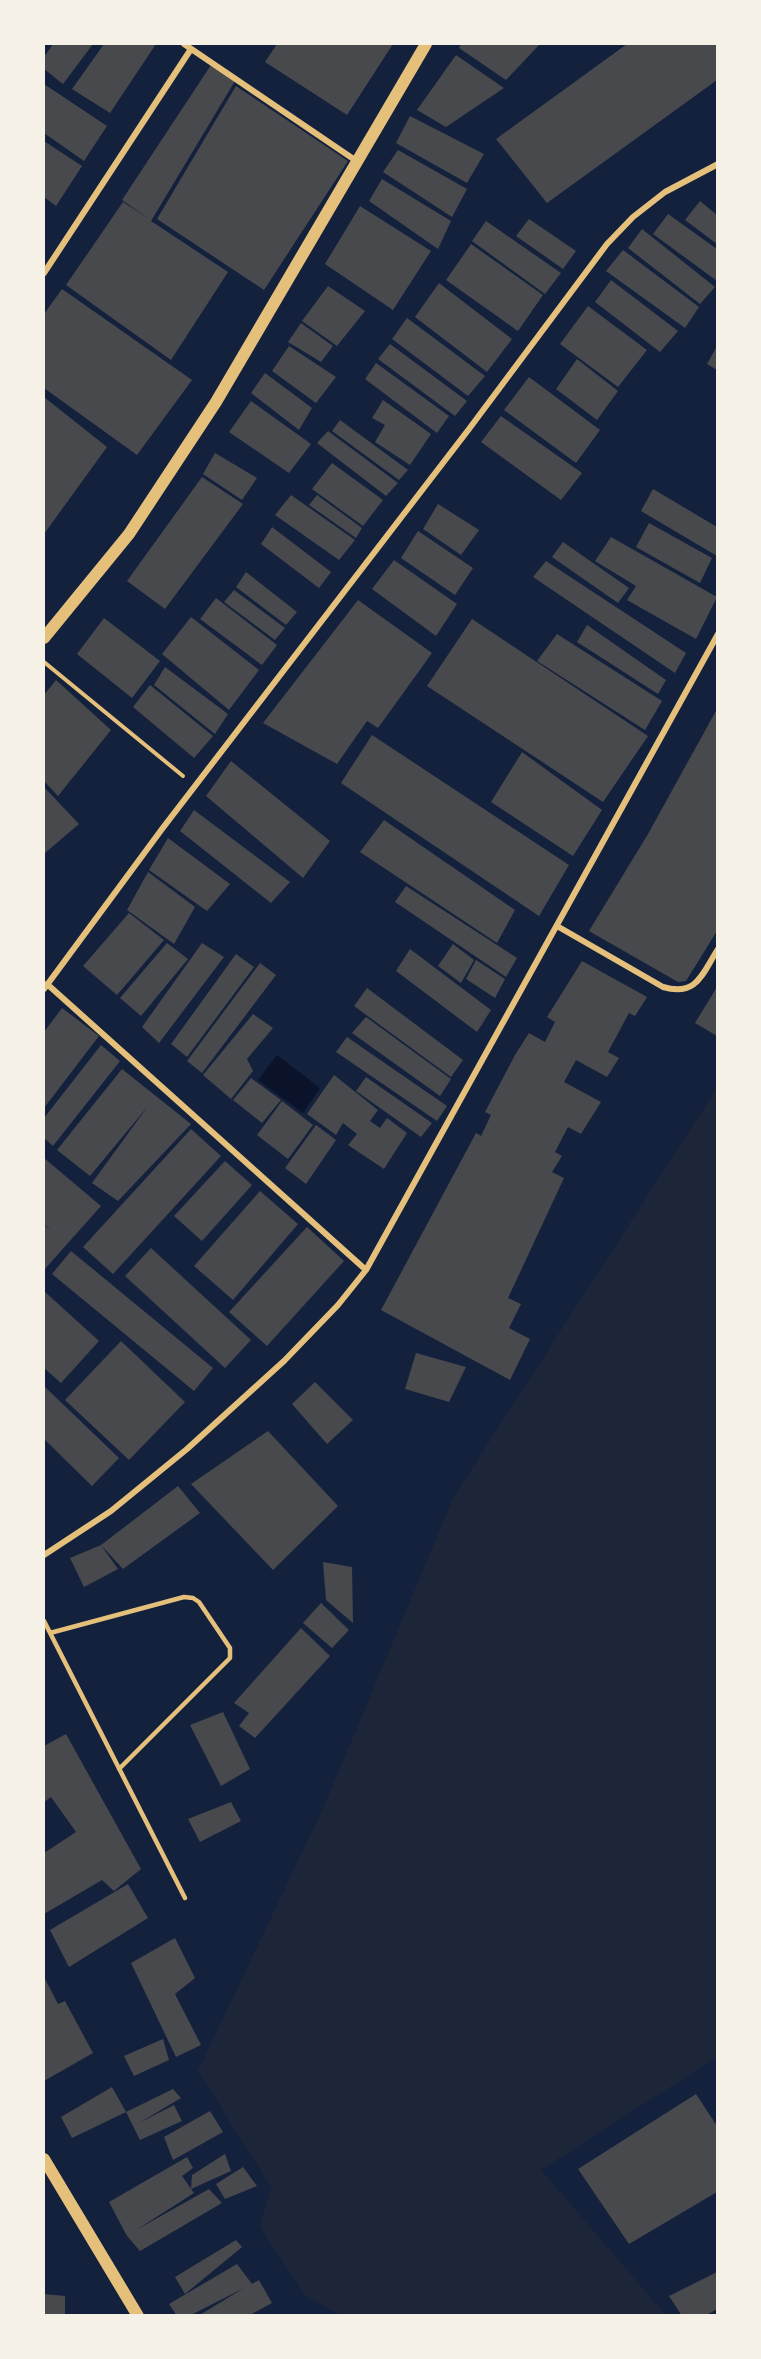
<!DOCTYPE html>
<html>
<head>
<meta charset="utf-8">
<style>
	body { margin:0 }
	#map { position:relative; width:761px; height:2359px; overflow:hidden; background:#14213d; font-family:Ubuntu,sans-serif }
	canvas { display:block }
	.frame { position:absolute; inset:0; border:45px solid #f6f1e7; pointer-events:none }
</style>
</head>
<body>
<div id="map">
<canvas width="761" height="2359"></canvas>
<div class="frame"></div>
</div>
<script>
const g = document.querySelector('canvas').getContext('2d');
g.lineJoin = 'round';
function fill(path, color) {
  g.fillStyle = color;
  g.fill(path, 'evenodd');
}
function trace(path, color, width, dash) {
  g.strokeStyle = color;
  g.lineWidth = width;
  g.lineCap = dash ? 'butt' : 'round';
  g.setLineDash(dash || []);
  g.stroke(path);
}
fill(new Path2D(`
	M717,1088V2057L541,2170L666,2315H340L305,2295L260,2227L271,2187L198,2071L325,1804L454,1496Z`), '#1d2539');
fill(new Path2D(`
	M277,1055L320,1088L303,1113L258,1080Z`), '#0b132b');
fill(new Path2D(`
	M53,44H93L63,84L44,69V57Z
	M104,44H156L110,113L72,89Z
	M277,44H393L347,115L265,62Z
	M461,44H540L506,80L459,48Z
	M627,44H717V80L547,203L496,139Z
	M456,55L504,88L446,127L417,110Z
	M211,65L235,81L151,221L228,272L171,360L66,285L123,202L149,219L122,200Z
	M44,84L107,126L84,161L44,133Z
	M236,86L348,161L264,290L157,219Z
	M410,116L484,154L467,183L396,143Z
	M44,141L82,166L56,206L44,197Z
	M398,150L467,189L452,217L383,172Z
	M382,179L451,221L438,249L369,201Z
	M700,201L717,215V244L685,220Z
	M360,206L431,251L393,310L325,264Z
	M668,214L717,249V281L653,234Z
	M529,219L576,251L563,269L516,236Z
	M486,221L561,273L545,294L472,241Z
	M642,229L715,287L700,304L628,248Z
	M471,244L543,295L518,331L446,280Z
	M623,250L699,307L685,328L606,271Z
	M611,280L678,331L660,352L595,302Z
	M439,283L512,339L487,372L415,317Z
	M328,286L365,311L337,346L302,321Z
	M62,289L192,380L137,455L44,388V314Z
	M588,306L647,350L618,387L560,344Z
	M407,318L485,376L468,396L392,339Z
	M301,323L333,346L321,362L288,342Z
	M390,344L467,401L455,416L378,359Z
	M289,346L336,377L316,403L272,371Z
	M717,346V370L707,364Z
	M577,359L618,391L597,420L556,389Z
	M376,363L449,416L437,433L365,379Z
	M265,373L312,408L299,430L251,393Z
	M529,377L600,430L576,463L504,410Z
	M44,397L107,447L44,534Z
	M383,400L431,434L410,465L375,442L385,425L372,418Z
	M251,401L311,444L289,473L229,432Z
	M501,416L582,473L561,500L481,442Z
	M340,420L408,470L399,480L332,431Z
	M328,431L398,483L386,496L317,443Z
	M215,453L257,478L242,500L203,474Z
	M332,463L383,500L363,526L312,489Z
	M202,477L243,504L165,609L127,581Z
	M653,489L717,527V556L641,511Z
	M291,495L355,540L339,560L275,515Z
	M317,495L362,528L356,538L309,505Z
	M438,504L479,530L461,555L423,529Z
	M649,523L712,558L700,583L636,547Z
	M272,527L331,572L319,588L261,544Z
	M418,531L473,568L455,595L401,558Z
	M611,537L717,597L696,639L627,600L636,586L595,561Z
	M563,542L629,588L618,603L552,557Z
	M394,560L457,604L436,636L372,589Z
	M546,561L686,653L675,673L533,577Z
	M246,572L297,612L286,625L236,587Z
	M234,590L285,628L275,640L224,602Z
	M216,598L277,645L262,665L200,619Z
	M358,600L432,653L378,728L367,721L337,764L263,723Z
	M191,617L259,670L229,710L162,654Z
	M104,618L160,661L132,698L77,654Z
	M472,619L648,736L603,802L427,686Z
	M587,625L666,680L658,694L577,642Z
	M557,634L662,701L645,730L537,661Z
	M165,667L228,714L215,734L154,685Z
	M56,680L111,730L58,796L44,781V695Z
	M150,685L213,736L194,758L133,707Z
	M717,709V931L686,981L678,982L589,931L648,834Z
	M372,735L569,865L539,916L341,783Z
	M522,752L602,810L573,856L491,802Z
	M231,761L330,841L303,878L206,796Z
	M44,787L79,824L45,853L44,851Z
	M194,810L290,882L271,903L180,831Z
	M384,820L515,910L497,943L360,852Z
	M168,838L230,884L207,911L149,870Z
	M148,872L195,907L174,944L127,910Z
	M406,886L517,958L506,977L395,902Z
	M129,913L164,940L117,995L83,966Z
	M167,943L188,959L141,1016L120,998Z
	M202,943L224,957L159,1043L142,1027Z
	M453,944L474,960L461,983L438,966Z
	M410,949L491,1010L477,1032L396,971Z
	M236,954L254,967L187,1057L171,1044Z
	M476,960L505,979L495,998L466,979Z
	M582,961L647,997L635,1016L629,1013L608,1052L619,1058L607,1077L576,1060L564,1082L601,1102L581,1134L568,1127L555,1152L562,1156L552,1172L564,1178L508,1298L521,1304L509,1328L530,1339L510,1380L381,1310L476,1133L481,1136L491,1115L485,1112L515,1055L529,1033L545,1042L555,1022L547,1017Z
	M260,963L276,975L202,1073L187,1061Z
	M717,987V1036L695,1023Z
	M367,988L463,1060L451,1077L354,1006Z
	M62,1008L99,1036L44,1108V1032Z
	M253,1014L273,1028L247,1059L253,1071L231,1099L203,1075Z
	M366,1017L451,1079L440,1096L352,1033Z
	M347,1037L447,1106L437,1121L336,1052Z
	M101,1045L120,1061L53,1146L44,1138V1118Z
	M122,1069L191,1124L118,1201L92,1183L148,1106L90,1176L57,1150Z
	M334,1075L378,1110L370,1121L380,1128L387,1118L407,1133L384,1169L348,1145L357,1134L343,1123L336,1135L307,1114Z
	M366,1077L432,1123L421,1137L356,1091Z
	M251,1078L281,1100L262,1123L233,1100Z
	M282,1101L313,1125L288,1159L257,1135Z
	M316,1125L336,1140L306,1184L285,1168Z
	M191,1129L221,1156L113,1274L83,1247Z
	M44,1158L101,1206L44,1270V1225L51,1230L44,1224Z
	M225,1161L252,1185L202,1241L174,1216Z
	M260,1191L298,1224L233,1300L194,1266Z
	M307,1227L344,1261L267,1346L229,1312Z
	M151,1248L251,1340L225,1368L125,1276Z
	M71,1251L213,1368L194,1391L52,1274Z
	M44,1291L99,1341L61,1383L44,1368Z
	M121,1341L185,1402L129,1460L65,1400Z
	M416,1353L466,1367L449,1402L405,1389Z
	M315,1382L353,1420L327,1444L292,1404Z
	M44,1386L119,1458L92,1486L44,1439Z
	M268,1431L338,1506L273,1570L191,1484Z
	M178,1486L200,1513L123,1569L101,1545Z
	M101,1545L118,1569L84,1587L70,1558Z
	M323,1562L352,1567L353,1623L326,1600Z
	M321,1603L349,1630L332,1648L303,1623Z
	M301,1628L330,1656L255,1738L239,1726L249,1713L234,1703Z
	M223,1712L250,1769L221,1786L190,1725Z
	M66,1734L141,1869L114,1891L102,1880L44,1914V1853L76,1832L51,1797L44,1802V1746Z
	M231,1802L241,1821L200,1842L188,1819Z
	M128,1884L148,1918L69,1967L50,1930Z
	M175,1938L195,1978L175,1994L201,2045L176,2057L131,1963Z
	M44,1977L58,2004L65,2001L93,2053L44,2081Z
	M163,2039L169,2060L134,2076L124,2056Z
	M112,2087L126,2112L72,2138L61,2117Z
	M173,2089L181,2098L139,2123L174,2105L182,2121L140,2140L126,2112Z
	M696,2094L717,2126V2192L629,2244L578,2169Z
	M210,2111L223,2132L173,2160L164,2137Z
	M225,2154L231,2171L191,2189L192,2175Z
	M187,2157L193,2168L182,2176L194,2193L136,2230L209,2189L222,2203L140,2251L127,2236L109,2202Z
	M243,2167L257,2186L225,2199L216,2184Z
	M236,2240L242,2247L185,2294L175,2277Z
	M237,2264L252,2284L259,2280L272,2303L248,2316H198L244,2288L189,2316H177L169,2304Z
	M717,2272V2309L705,2316H682L669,2296Z
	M44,2294L65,2296V2316H44Z`), '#48494c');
trace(new Path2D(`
	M44,662L183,776`), '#e5c07b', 4);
trace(new Path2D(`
	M44,1621L185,1898
	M50,1633L184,1597L193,1598L199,1602L230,1648V1658L119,1769`), '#e5c07b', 4.5);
trace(new Path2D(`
	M184,44L355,160
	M44,273L191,49
	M557,926L663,987C697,997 702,974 718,949
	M47,984L366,1270
	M44,989L162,829L469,429L607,244L633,217L665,192L718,164
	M44,1555L111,1511L187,1449L284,1361L338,1305L366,1270L718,634`), '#e5c07b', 6);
trace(new Path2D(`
	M44,638L129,534L216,402L426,44
	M44,2159L138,2316`), '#e5c07b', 12);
</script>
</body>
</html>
